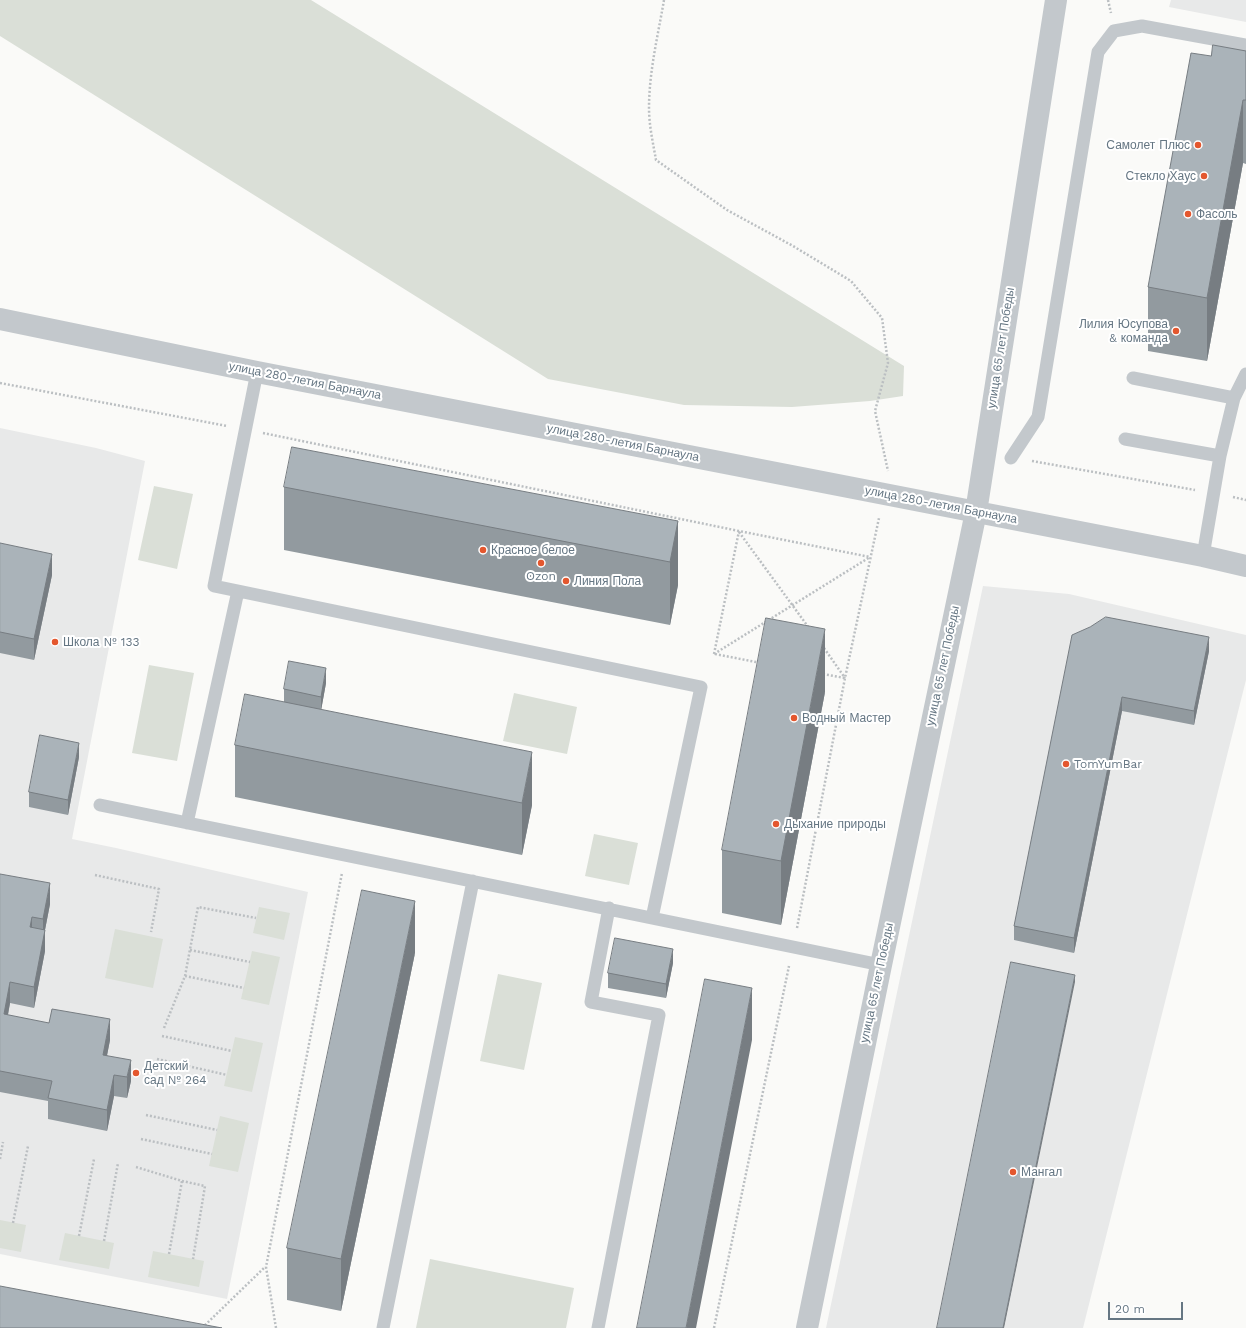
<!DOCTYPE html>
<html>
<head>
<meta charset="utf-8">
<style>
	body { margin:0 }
	#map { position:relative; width:1246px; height:1328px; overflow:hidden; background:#fafaf8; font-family:"Work Sans",sans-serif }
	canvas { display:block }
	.scale { position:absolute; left:1108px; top:1302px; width:75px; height:18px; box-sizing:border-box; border:2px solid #657683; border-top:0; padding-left:5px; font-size:12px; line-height:14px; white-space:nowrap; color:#657683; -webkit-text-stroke:3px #fff; paint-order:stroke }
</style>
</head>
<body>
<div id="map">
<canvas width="1246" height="1328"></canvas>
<div class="scale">20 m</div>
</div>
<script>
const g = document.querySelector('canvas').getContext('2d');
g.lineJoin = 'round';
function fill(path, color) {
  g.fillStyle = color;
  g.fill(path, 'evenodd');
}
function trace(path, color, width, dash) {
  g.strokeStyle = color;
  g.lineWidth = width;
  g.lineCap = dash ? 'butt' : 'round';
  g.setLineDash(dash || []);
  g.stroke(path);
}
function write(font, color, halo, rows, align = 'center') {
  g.font = font + ' "Work Sans",sans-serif';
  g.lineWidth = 4;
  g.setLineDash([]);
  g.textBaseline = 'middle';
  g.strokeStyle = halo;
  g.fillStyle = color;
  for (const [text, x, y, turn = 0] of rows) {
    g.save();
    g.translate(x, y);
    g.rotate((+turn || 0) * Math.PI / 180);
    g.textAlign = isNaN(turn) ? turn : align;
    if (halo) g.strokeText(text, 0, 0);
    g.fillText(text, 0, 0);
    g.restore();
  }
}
fill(new Path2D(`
	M1171,0H1246V22L1169,7Z
	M0,428L96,448L145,461L72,839L116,848L308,892L227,1299L0,1254Z
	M983,586L1069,594L1246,635V680L1083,1328H826Z`), '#e8e9e9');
fill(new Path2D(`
	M0,0H311L904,366L903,396L870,401L792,407L684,405L548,379L0,36Z
	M154,486L193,494L177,569L138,560Z
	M149,665L194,673L177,761L132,753Z
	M514,693L577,707L567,754L503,741Z
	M594,834L638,843L629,885L585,876Z
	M259,907L290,913L284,940L253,933Z
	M115,929L163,939L153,988L105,978Z
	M252,951L280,957L269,1005L241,999Z
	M498,974L542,983L524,1070L480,1061Z
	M235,1037L263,1043L252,1092L224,1086Z
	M220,1116L249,1123L238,1172L209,1166Z
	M0,1220L26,1225L21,1252L0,1248Z
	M65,1233L114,1243L109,1269L59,1260Z
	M153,1251L204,1261L199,1287L148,1277Z
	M430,1259L574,1288L566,1328H416Z`), '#dadfd7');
trace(new Path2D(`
	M664,0C658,35 649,72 649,108C649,125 653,143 656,160L727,210L793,246L851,281L882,318L888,363L875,411L888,471
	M1108,0L1111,13
	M0,383L227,426
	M263,433L739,531L870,557
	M1032,461L1195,490
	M1233,497L1246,500
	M739,532L809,628
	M824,648L845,678
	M714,654L870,557
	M714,654L739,531
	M715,654L761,663
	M823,674L845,678
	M95,875L159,889L151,932
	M797,928L845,678L879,518
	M190,950L250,962
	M185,976L244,988
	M164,1028L185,976L198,907L256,918
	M162,1036L232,1051
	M157,1059L227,1075
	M146,1115L217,1130
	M141,1139L212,1154
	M0,1159L3,1142
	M136,1167L182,1181L205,1186L193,1259
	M13,1223L28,1146
	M79,1236L94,1159
	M104,1241L118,1163
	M169,1254L182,1181
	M202,1328L265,1267
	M276,1328L266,1267L342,873
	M714,1328L789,966`), '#bbbfc2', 2.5, [2, 2]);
trace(new Path2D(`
	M257,372L214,586L701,687L652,918
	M1133,378L1234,398
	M1125,439L1220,456
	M1011,458L1038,417L1098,52L1114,31L1142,26L1246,45
	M1203,556L1220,456L1234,398L1246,374
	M100,805L881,965
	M187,823L238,591
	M383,1328L473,881
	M598,1328L659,1015L591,1002L609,908`), '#c3c8cc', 13);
trace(new Path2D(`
	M0,319L257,372L1203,556L1246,566
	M807,1328L881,965L976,512L1056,0`), '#c3c8cc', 22);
fill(new Path2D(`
	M1246,51V164L1243,163L1207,361L1148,351V287Z
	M284,487L678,521V585L670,625L284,550Z
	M0,543L52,575L34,660L0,653Z
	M1090,627L1209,651L1194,725L1122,711L1074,953L1014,940V926Z
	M326,683L321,710L532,805L522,855L235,797V745L284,702V689Z
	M825,692L781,925L722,913V850Z
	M79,757L68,815L29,807V792Z
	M0,874L50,904L45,930V951L34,1008L10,1003L8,1015L110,1040L107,1055L131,1081L127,1098L114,1096L107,1131L48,1119V1101L0,1092Z
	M415,953L341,1311L287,1300V1248Z
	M673,963L666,998L608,988V973Z`), '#929a9f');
fill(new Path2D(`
	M1243,100V163L1207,361V298Z
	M678,521V585L670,625V562Z
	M52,554V575L34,660V639Z
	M825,629V692L781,925V861Z
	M1209,637V651L1194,725V711Z
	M326,668V683L321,711V697Z
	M1122,697V711L1074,953V938Z
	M79,743V757L68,815V800Z
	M532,752V805L522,855V803Z
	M50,883V904L43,940V919Z
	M415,901V953L341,1311V1259Z
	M32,917V938L30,927Z
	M45,930V951L34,1008V987Z
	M673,949V963L666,998V984Z
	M1075,975V982L1004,1328H1003Z
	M10,982V1003L4,1035V1014Z
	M752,988V1040L696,1328H686Z
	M110,1019V1040L103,1076V1055Z
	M131,1060V1081L127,1098V1077Z
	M114,1075V1096L107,1131V1110Z`), '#777d82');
const building = new Path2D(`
	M1213,45L1246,51V100H1243L1207,298L1148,287L1191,53L1211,56Z
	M292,447L678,521L670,562L284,487Z
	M0,543L52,554L34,639L0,632Z
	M1106,617L1209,637L1194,711L1122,697L1074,938L1014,926L1072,635L1090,627Z
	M766,618L825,629L781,861L722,850Z
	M289,661L326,668L321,697L284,689Z
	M245,694L532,752L522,803L235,745Z
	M40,735L79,743L68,800L29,792Z
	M0,874L50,883L43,919L32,917L30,927L45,930L34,987L10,982L4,1014L49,1023L52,1009L110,1019L103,1055L131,1060L127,1077L114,1075L107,1110L48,1098L52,1081L0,1071Z
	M362,890L415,901L341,1259L287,1248Z
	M615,938L673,949L666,984L608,973Z
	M1011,962L1075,975L1003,1328H937Z
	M705,979L752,988L686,1328H637Z
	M0,1286L222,1328H0Z`);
fill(building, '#aab3b9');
trace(building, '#777d82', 1);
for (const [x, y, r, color] of [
	[1198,145,4,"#e4572e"],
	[1204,176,4,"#e4572e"],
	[1188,214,4,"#e4572e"],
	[1176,331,4,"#e4572e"],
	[483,550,4,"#e4572e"],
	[541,563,4,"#e4572e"],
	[566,581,4,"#e4572e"],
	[55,642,4,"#e4572e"],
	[794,718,4,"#e4572e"],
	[1066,764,4,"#e4572e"],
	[776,824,4,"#e4572e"],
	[136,1073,4,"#e4572e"],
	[1013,1172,4,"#e4572e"]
]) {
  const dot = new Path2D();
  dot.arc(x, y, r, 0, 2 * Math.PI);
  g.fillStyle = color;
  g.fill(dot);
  trace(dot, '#fff', 1.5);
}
write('12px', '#657683', '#fff', [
	["Самолет Плюс",1190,145,"right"],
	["Стекло Хаус",1196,176,"right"],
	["Фасоль",1196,214],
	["Лилия Юсупова",1168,324,"right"],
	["& команда",1168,338,"right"],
	["Красное белое",491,550],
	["Ozon",541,576,"center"],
	["Линия Пола",574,581],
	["Школа № 133",63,642],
	["Водный Мастер",802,718],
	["TomYumBar",1074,764],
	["Дыхание природы",784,824],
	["Детский",144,1066],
	["сад № 264",144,1080],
	["Мангал",1021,1172]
], 'left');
write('12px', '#657683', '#fff', [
	["улица 65 лет Победы",1001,348,-81],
	["улица 280-летия Барнаула",305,381,11],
	["улица 280-летия Барнаула",623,443,11],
	["улица 280-летия Барнаула",941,505,11],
	["улица 65 лет Победы",943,666,-78],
	["улица 65 лет Победы",877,983,-78]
]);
</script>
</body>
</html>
